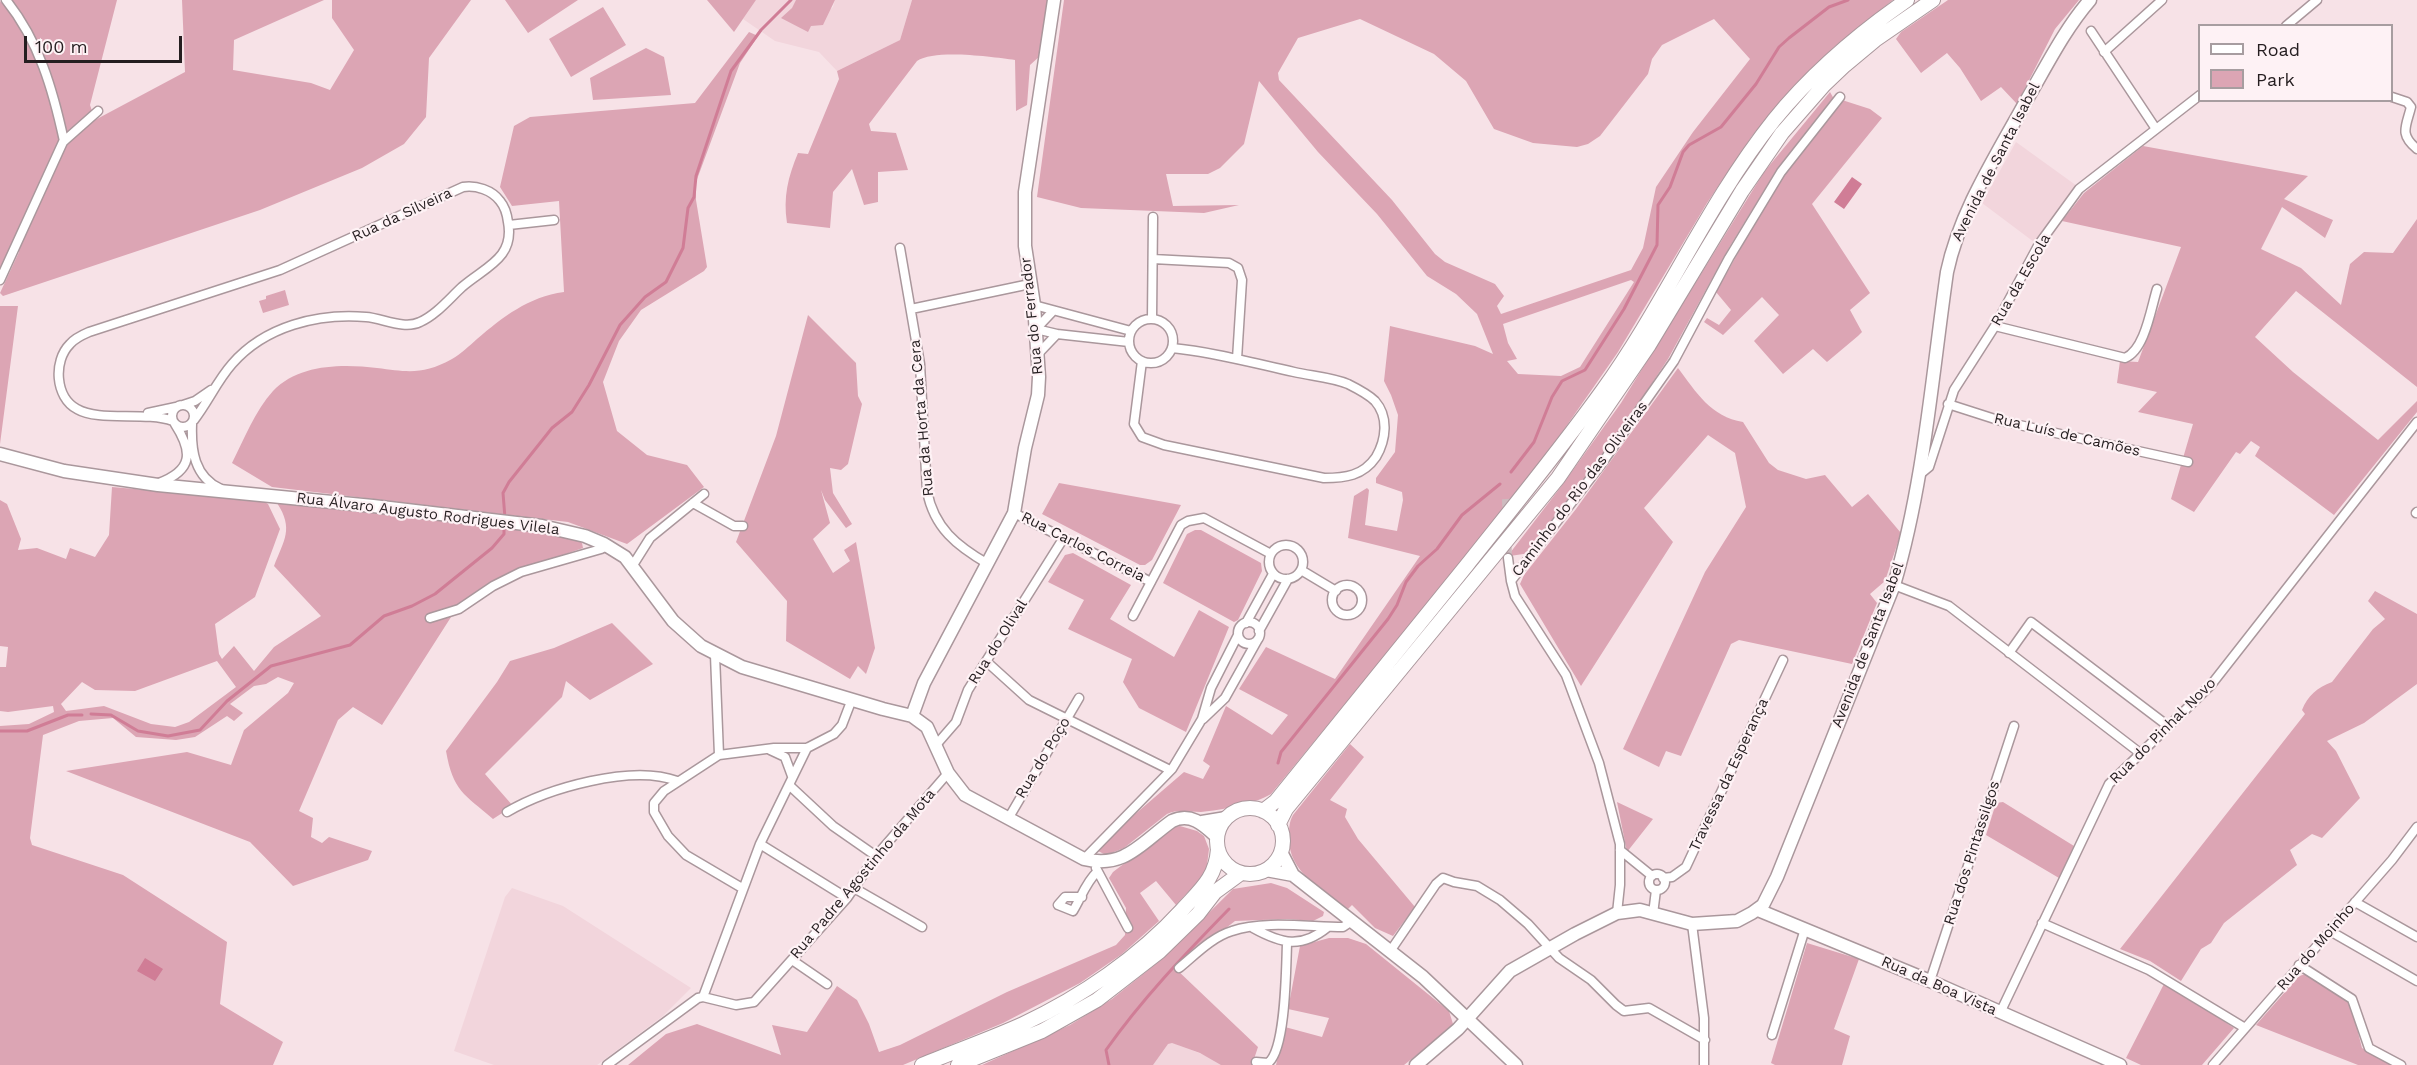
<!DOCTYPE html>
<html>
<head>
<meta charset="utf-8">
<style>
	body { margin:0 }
	#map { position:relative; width:2417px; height:1065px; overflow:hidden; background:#f7e2e7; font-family:"Work Sans",sans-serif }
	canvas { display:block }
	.legend { position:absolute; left:2198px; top:24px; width:195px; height:78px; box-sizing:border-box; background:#fef2f5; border:2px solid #a79da0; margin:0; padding:8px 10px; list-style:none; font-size:18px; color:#251e20 }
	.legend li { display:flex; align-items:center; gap:12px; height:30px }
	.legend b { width:30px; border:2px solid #a79da0 }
	.scale { position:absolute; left:24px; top:36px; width:158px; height:27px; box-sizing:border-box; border:3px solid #251e20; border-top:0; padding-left:8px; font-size:18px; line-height:21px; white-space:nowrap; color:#251e20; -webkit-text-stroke:4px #fef2f5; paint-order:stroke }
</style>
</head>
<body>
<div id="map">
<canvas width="2417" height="1065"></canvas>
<ul class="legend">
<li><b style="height:8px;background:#fff"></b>Road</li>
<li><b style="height:16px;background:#dca5b4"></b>Park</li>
</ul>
<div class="scale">100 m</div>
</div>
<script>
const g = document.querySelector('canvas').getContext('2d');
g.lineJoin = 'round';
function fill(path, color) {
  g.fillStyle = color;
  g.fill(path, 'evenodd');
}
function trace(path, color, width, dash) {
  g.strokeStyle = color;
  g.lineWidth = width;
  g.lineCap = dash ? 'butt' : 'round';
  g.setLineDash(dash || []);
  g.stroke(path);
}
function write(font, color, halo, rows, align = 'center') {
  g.font = font + ' "Work Sans",sans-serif';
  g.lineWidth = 4.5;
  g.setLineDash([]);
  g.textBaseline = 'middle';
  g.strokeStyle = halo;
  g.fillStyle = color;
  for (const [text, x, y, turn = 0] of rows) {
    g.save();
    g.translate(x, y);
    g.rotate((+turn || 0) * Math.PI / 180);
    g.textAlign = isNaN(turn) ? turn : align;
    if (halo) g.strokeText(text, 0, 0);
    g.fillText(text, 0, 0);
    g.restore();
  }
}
fill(new Path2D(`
	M756,0H796L811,26L833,7L835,0H912L900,40L837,71L819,52L775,41L743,19Z
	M2016,142L2077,186L2034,242L1982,203Z
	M512,888L563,906L691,988L663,1016L597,1065H494L454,1051L505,897Z
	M1158,1037L1230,1065H1136Z`), '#f2d5dc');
fill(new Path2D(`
	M13,0H117L90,105L95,120L185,72L182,0H324L234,40L233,70L311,83L330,90L354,50L332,18V0H471L429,58L426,117L404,144L362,168L260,210L3,296L0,293L19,252H9L0,272V1L6,8Z
	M505,0H578L528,33Z
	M707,0H756L734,32Z
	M796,0H835L823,25L811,26L808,32L781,18L792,8Z
	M912,0H1049L1040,56L1030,65L1027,105L1016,111L1015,60C992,57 935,49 917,61L869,124L871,131L896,133L908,170L878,172V202L864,205L852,169L833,192L830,228L787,223C783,197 788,177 798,153L808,154L839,79L837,71L900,40Z
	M1064,0H1893L1834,47L1795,85L1752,136L1707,203L1618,352L1526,484L1271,794C1255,804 1221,810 1201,812C1189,812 1178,809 1167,814L1124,848L1106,855L1096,850L1097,847L1184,772L1203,779L1210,766L1203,761L1226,706L1272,735L1288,715L1239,689L1266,647L1335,679L1420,556L1348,538L1354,496L1367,488L1369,490L1365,525L1397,531L1403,500L1402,492L1376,483V478L1395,452L1398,415L1391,395L1384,381L1390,326L1475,346L1493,354L1477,314L1456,294L1427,276L1377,214L1318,152L1259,81L1244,144L1220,168L1208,174H1166L1173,206L1239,205L1204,213L1081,208L1037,197ZM1360,19L1434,54L1466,81L1494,129L1533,143L1577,147L1588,144L1600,136L1648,74L1652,59L1662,45L1714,19L1750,59L1693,132L1656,187L1643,248L1631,270L1501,314L1497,306L1504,296L1495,284L1445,262L1435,254L1392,200L1279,80L1278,73L1298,38ZM1631,280L1634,282L1580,367L1561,376L1518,374L1507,361L1517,359L1508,343L1503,324Z
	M1948,0H2079L2055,29L2017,104L2001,87L1981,101L1960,68L1947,53L1921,73L1896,39L1901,32Z
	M603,7L626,45L571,77L549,39Z
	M749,32L758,36L740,63L696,182V200L707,267L704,271L641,310L619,341L603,382L617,431L647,455L687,465L704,487L627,544L568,522L272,487L232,463C244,439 255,411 273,391C299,364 342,364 377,368C408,372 423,375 452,359C461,354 469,346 477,339C503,317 528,297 564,292L559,201L512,206L500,187L514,126L530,117L695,103Z
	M646,48L664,57L671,95L593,100L590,78Z
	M1830,92L1834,99L1776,171L1730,246L1668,359L1606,453L1530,553L1510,556V553L1560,488L1621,403L1764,172Z
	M1842,100L1870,109L1882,118L1812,204L1870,293L1850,310L1862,332L1858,336L1827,362L1813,349L1783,374L1754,341L1779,315L1762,297L1723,335L1704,322L1707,318L1719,325L1731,310L1716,292L1781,177Z
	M2143,146L2308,176L2284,199L2333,220L2325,238L2282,207L2261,249L2301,268L2341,305L2350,264L2364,252L2393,253L2417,219V387L2296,291L2255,337L2293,372L2378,440L2417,401V412L2334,515L2255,456L2260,447L2251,441L2240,454L2236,452L2194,512L2171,499L2193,424L2138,412L2157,392L2117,383L2120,361L2138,362L2181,247L2062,221L2084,193Z
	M285,290L289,305L263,313L259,301L266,299V296Z
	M0,306H18L0,444Z
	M808,315L856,363L858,396L862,404L848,464L841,470L830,468L833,493L852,524L846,528L825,500L821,490L830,523L813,539L833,573L850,561L844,550L856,542L875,648L866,674L858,666L850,679L786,641L787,601L736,542L776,436Z
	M1678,368C1696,392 1711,417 1743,422L1769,463L1778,470L1806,479L1825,475L1852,507L1868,494L1901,533L1885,581L1870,594L1877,603L1852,664L1739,640L1731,644L1681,756L1666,751L1659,767L1623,749L1705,572L1746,507L1735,453L1708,435L1644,508L1673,542L1581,686L1520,584L1524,575L1576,509Z
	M1059,483L1181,505L1152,560L1145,565H1140L1042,514Z
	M112,487L261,500L268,504L280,529L255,597L215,624L219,654L222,659L234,646L254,671L274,647L321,616L274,566C284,540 294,529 277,503L515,528L575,537L582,543L583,548L507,574L460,603L382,725L353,707L338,720L299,811L313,818L311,837L322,843L329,837L372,851L368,860L293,886L250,842L66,771L187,752L231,765L244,730L288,693L294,683L278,677L266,684L254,686L230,704L243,713L234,721L227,716L195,737L176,740L136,737L113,718L79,721L43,735L30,838L32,845L123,875L227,942L220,1004L283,1042L273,1065H0V726L29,724L54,712L53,706L8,712L0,711V667H6L8,647L0,646V500L7,504L21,539L18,550L37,548L66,559L70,548L95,557L109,535ZM217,661L236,687L189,722L175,727L151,724L104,706L66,711L61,704L82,682L95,690L135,691Z
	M1195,530H1201L1261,563L1262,571L1238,620L1234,622L1163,583L1187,534Z
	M1073,553L1131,585L1110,619L1174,657L1199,610L1229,627L1186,732L1139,708L1123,682L1132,659L1068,629L1084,600L1048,582L1065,555Z
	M2375,591L2417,614V684L2364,723L2327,741L2336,751L2360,798L2322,838L2312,834L2290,850L2297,865L2224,923L2211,943L2201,949L2181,981L2150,961L2120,949L2305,714L2302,710C2308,695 2317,688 2332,682L2373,629L2385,619L2368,601Z
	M612,623L653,664L590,700L566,681L562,697L485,774L513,806L493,819C464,794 453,791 446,751L497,682L510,661L554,648Z
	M1350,744L1364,757L1330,800L1347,809L1345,817L1358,839L1415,907L1393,936L1375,928L1352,905L1348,909C1323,890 1288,873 1289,837C1289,829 1289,822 1293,815Z
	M1617,802L1653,819L1627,852Z
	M2003,802L2074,846L2059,878L1986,835L1996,803Z
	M1180,826L1197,831L1204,836L1209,849L1206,873L1176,905L1156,881L1140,893L1159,921L1122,954L1080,983L1003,1023L903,1065H628L666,1034L697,1024L781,1055L772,1025L807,1032L837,986L857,1000L869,1024L879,1052L900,1045L1007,992L1116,945L1125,935L1126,908L1109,878L1113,872L1171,828Z
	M1271,883L1287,888L1324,912L1323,916L1313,921L1287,919L1235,921L1175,968L1258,1047L1252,1065H1221L1200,1053L1172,1043L1168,1044L1153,1065H982L1070,1025L1112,999L1162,959L1233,889Z
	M1329,938H1348L1366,944L1449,1011L1453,1024L1446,1032L1404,1065H1276L1285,1027L1322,1037L1329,1018L1288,1009L1300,946Z
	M1807,943L1859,959L1834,1029L1850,1036L1842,1065H1775L1771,1063Z
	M2306,974L2350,1001L2362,1048L2393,1065H2358L2256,1025L2299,976Z
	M2165,982L2234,1028L2202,1065H2141L2126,1058Z`), '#dca5b4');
fill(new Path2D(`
	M1852,177L1862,184L1844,209L1834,202Z
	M145,958L163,969L155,981L137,971Z`), '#d07d96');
trace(new Path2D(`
	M1511,472L1534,442L1552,397L1562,381L1585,370L1624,309L1657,245L1658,205L1670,187L1683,152L1689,145L1721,127L1756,84L1779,47L1789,38L1829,7L1848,0
	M505,518L503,493L509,482L552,428L572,412L589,385L620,325L645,297L666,282L683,248L688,208L694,197L696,176L731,71L761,30L791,0
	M91,714L111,715L138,731L168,736L200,730L227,701L271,666L350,645L384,616L412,606L435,594L492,548L504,534V525
	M0,731H27L68,715H82
	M1278,763L1281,752L1388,619L1397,605L1406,582L1418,566L1437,549L1462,515L1500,484
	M1109,1065L1106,1050C1142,999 1185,954 1229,909`), '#d07d96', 3);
trace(new Path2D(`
	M1506,499L1508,558`), '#cdbbbf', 8, [8, 4]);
const street = new Path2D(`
	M6,0C39,41 53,90 64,141
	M2286,26L2317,0
	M2091,31L2156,129
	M2104,52L2162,0
	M2392,97L2407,102L2411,107C2406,127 2399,134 2417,149
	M509,225L554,220
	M900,248L920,364L927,491C934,528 957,546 988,564
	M1153,259L1229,263L1238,268L1242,280L1237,359
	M0,280L63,142L98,111
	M1034,305L1131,331
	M911,309L1030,284
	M1152,319L1153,217
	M1129 341a22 22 0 1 1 44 0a22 22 0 1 1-44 0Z
	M1995,326L2125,358C2145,350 2151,308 2157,289
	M1036,329L1053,311
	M1036,329L1057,334
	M1037,355L1057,334L1129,342
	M1142,361L1134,424L1142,437L1164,445L1324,478C1345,478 1363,476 1376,457C1386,440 1389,417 1375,401C1368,394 1356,388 1348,384C1331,377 1311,376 1294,372C1253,363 1213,352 1172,348
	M1948,404L2001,421L2188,462
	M172 416a11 11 0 1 1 22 0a11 11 0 1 1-22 0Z
	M183,405L195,401L211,390
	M148,413L176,407
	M173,421C144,411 99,422 77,409C55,397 53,361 70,344C75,338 82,335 89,332L280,270L463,187C476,185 492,190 500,201C505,207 507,214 508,222C515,258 485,267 462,287C449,299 436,315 420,322C404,330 382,318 366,317C318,313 265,326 232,364C217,381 208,402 194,420
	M192,424C191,450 194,477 221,489
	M1918,476L1929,467L1954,390L1995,326L2039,244L2079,189L2200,95
	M159,483C193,470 193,452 175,424
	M693,503L734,526H743
	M1014,513L1151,582
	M2416,513L2417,512
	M1269 562a17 17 0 1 1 34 0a17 17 0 1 1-34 0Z
	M1508,558L1511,581
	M633,565L650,538L704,494
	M1301,570L1336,591
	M1894,585L1949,606L2140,753
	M1332 600a15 15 0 1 1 30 0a15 15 0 1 1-30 0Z
	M1133,616L1181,525L1188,521L1204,518L1271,554
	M430,618L459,609L493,586L521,572L601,549L607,546
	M1238 633a11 11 0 1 1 22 0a11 11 0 1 1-22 0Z
	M1246,623L1273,574
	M1259,631L1288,579
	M2009,653L2031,622L2168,726
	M715,655L719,755
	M987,662L1029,700L1170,770
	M1203,719L1225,698L1258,639
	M936,745L956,722L968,690L1063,539
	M770,750L785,757L792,776
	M789,785L833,826L876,856
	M507,812C548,788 632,764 677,781
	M1008,819L1079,698
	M760,844L847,898
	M1620,850L1652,876
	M1084,859L1172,769L1202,719L1211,688L1238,635
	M1096,868L1128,928
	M1649 882a8 8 0 1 1 16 0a8 8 0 1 1-16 0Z
	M1663,878L1672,877L1686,867L1783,660
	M742,888L686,855L668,836L654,812V803L664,791L719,755L774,748H807L834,734L842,725L852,699
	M854,888L922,927
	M1082,897H1065L1058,905L1073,911C1081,898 1086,882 1097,872
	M2355,902L2417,937
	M1617,913L1620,885V844L1599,763L1566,675L1515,596L1511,581L1600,466L1674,361L1729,258L1781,172L1840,97
	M1653,914L1656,890
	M2042,923L2149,970L2245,1028
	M1692,924L1704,1018V1065
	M1253,928C1282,944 1301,949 1328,927
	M2330,931L2417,981
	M1391,950L1436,884L1443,878L1454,882L1477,886L1500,900L1528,924L1559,958L1591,980L1616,1005L1624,1011L1649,1008L1705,1040
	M792,960L827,984
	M2299,965L2352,999L2369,1048L2401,1065
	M1179,968C1195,955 1212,937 1232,931C1263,920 1310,927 1343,927L1352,921
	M1930,981L2014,726
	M703,997L736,1005L754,1002L847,898L876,856L948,773
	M703,997L760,844L807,748
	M2000,1013L2109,784L2211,685L2417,422
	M1772,1035L1805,929
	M1256,1062L1268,1063C1286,1050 1286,967 1287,944
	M607,1065L698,998L703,997
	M2213,1065L2392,860L2417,827`);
const secondary = new Path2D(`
	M0,454L64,471L158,485L373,506L542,526L585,536L604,544L625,557L673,621L701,646L742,667L883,709L912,716L927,727L948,773L965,795L1084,859C1125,869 1141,843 1172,821C1191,812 1204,825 1217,837
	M912,716L924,683L1014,513L1025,448L1038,395L1039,377L1034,305L1025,246V192L1054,0
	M1202,822L1226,818
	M1281,852L1293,875L1423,977L1516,1065
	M1266,870L1293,875
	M1758,910L1930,981L2120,1065
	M1416,1065L1458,1029L1510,971L1575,934L1617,913L1640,910L1692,924L1737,921L1752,913L1763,905L1777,877L1894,585C1924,484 1932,376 1947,272C1960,211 1996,156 2026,101C2046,67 2064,30 2090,0`);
const primary = new Path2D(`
	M1217 841a33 33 0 1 1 66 0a33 33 0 1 1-66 0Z
	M1263,811L1276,801C1339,723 1403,644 1467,565C1513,507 1560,450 1603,390C1665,304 1707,204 1774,120C1812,73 1858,34 1907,0
	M1278,825L1286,809L1558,478L1649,345L1742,191L1782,133L1824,85L1845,65L1875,40L1933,0
	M922,1065C955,1051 990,1039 1023,1024C1081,997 1139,957 1182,910C1200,890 1216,878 1218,849
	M958,1065L1042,1031L1097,1000L1159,952L1198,914L1215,892L1241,873`);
trace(street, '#aa979c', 11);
trace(secondary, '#aa979c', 15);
trace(primary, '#aa979c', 16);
trace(street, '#fff', 8);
trace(secondary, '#fff', 12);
trace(primary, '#fff', 14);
write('15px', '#251e20', '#fef2f5', [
	["Avenida de Santa Isabel",1996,162,-63],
	["Rua da Silveira",402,215,-25],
	["Rua da Escola",2021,280,-60],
	["Rua do Ferrador",1032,316,-96],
	["Rua da Horta da Cera",922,418,-95],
	["Rua Luís de Camões",2067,435,13],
	["Caminho do Rio das Oliveiras",1580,489,-53],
	["Rua Álvaro Augusto Rodrigues Vilela",428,514,7],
	["Rua Carlos Correia",1083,547,27],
	["Rua do Olival",998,642,-58],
	["Avenida de Santa Isabel",1868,645,-69],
	["Rua do Pinhal Novo",2163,731,-45],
	["Rua do Poço",1043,758,-59],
	["Travessa da Esperança",1729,775,-65],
	["Rua dos Pintassilgos",1972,853,-72],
	["Rua Padre Agostinho da Mota",863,874,-50],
	["Rua do Moinho",2316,947,-49],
	["Rua da Boa Vista",1939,986,24]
]);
</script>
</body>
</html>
